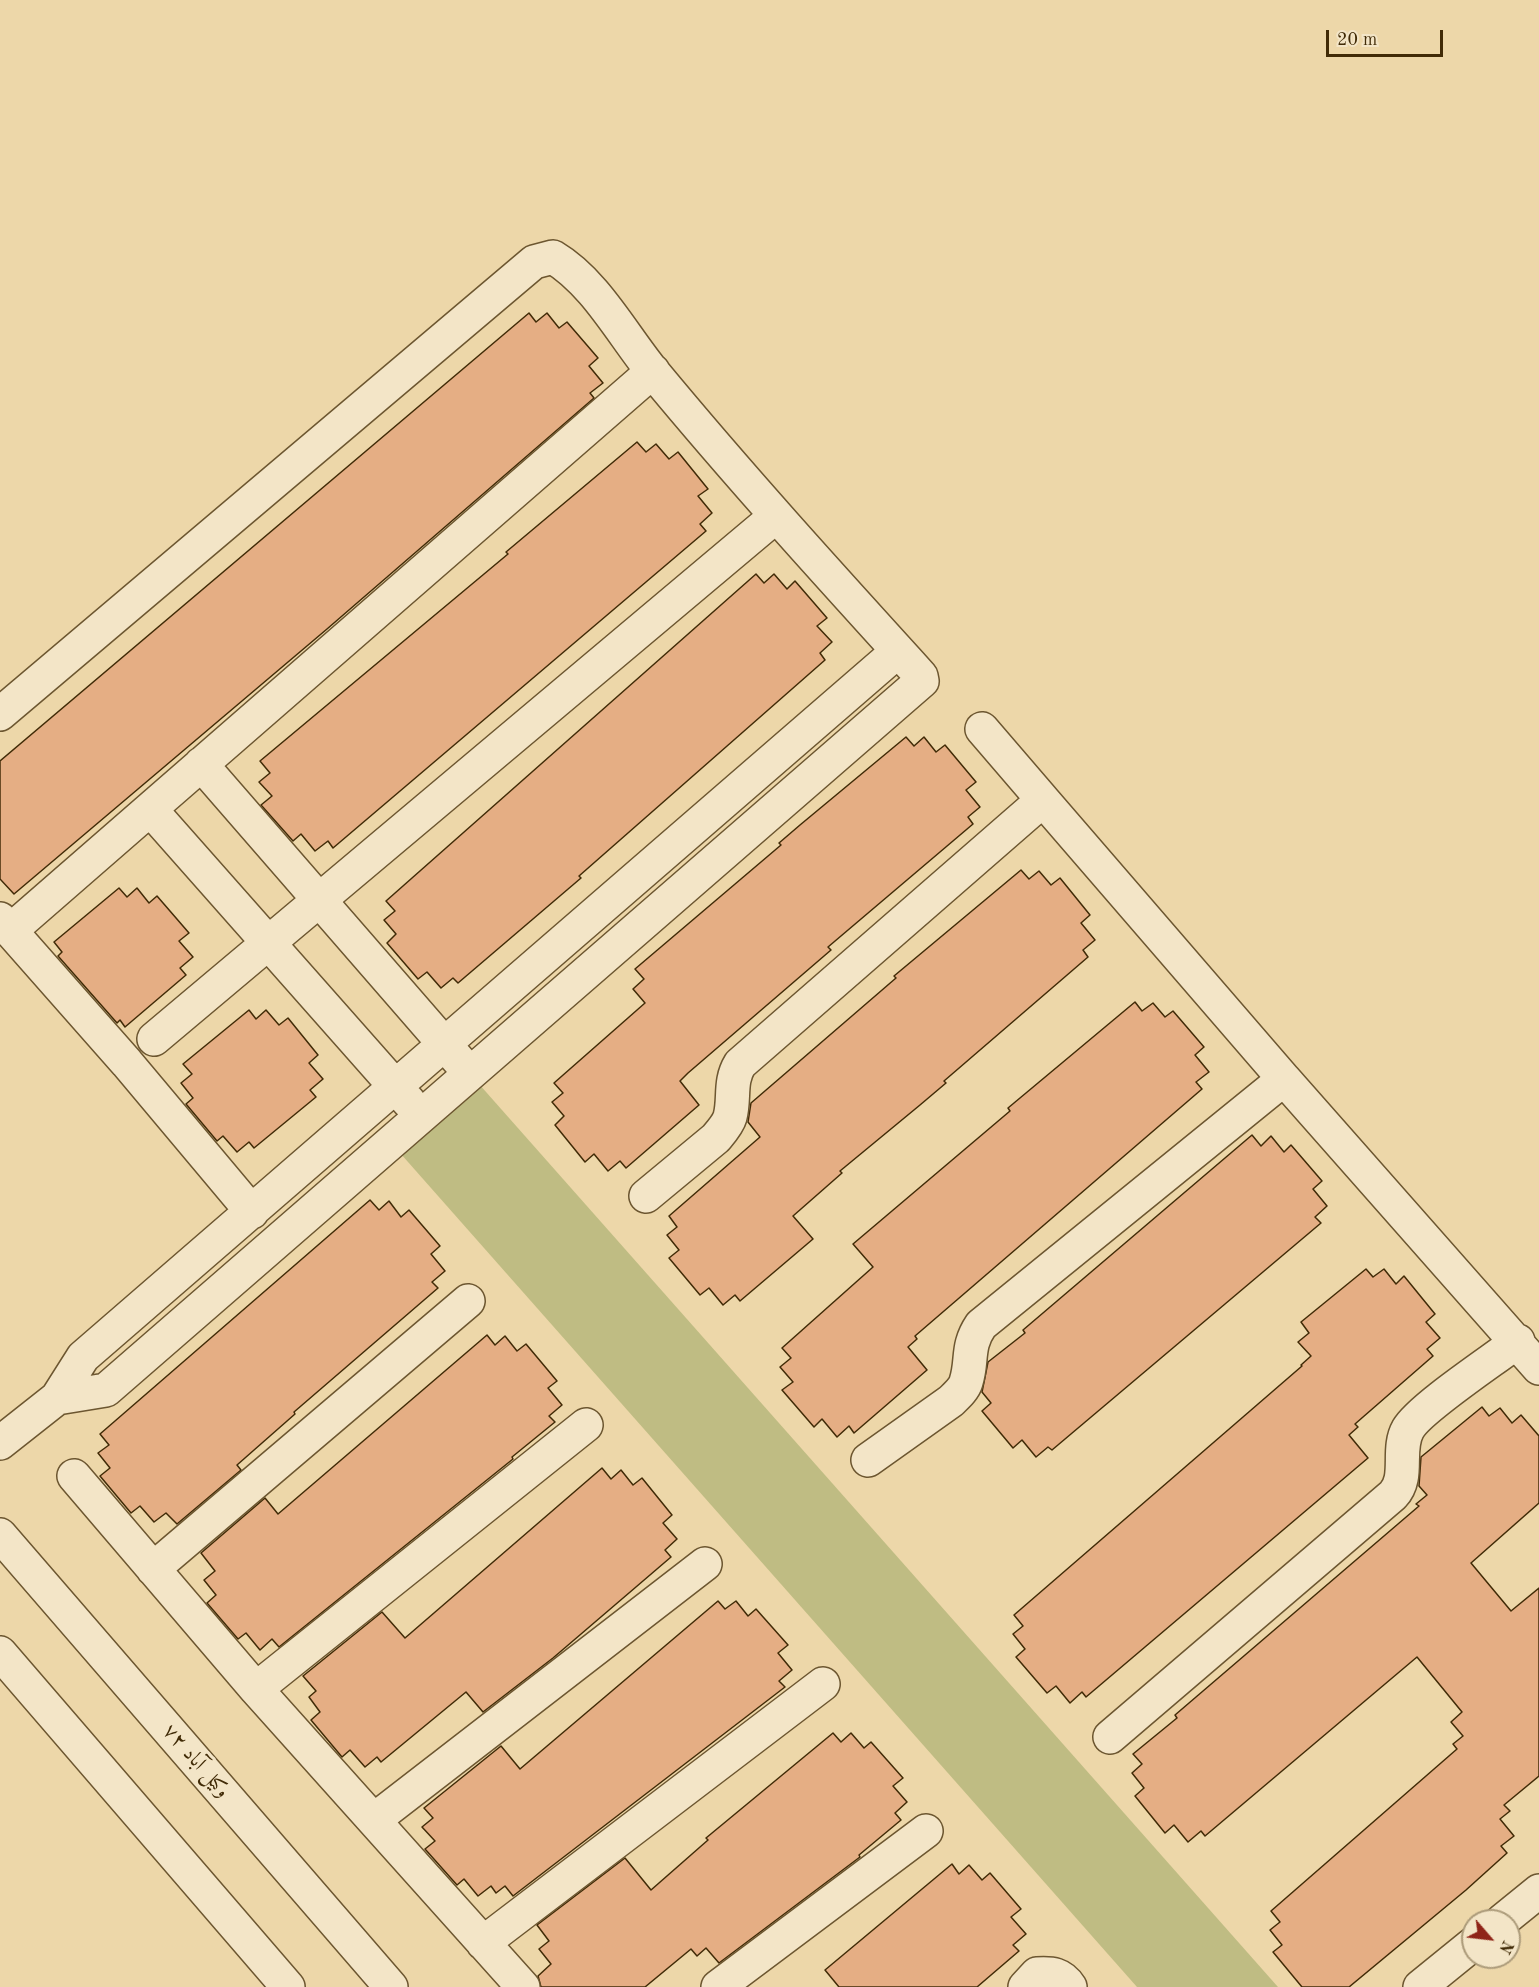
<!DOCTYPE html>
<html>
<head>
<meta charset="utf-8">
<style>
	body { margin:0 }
	#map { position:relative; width:1539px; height:1987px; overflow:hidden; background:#edd7a9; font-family:"Old Standard TT",serif }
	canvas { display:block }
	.north { position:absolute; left:1461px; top:1909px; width:60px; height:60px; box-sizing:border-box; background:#f3e5c7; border:2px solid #ac9b7a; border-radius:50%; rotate:118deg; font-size:16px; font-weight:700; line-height:24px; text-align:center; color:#412b07 }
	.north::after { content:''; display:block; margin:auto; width:21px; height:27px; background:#8f2418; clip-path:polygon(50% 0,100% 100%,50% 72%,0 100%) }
	.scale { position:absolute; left:1326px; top:30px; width:117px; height:27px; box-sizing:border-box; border:3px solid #412b07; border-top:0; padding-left:8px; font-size:18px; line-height:21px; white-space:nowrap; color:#412b07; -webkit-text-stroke:4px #f3e5c7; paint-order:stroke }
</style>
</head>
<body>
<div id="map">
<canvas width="1539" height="1987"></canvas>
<div class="north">N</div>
<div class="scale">20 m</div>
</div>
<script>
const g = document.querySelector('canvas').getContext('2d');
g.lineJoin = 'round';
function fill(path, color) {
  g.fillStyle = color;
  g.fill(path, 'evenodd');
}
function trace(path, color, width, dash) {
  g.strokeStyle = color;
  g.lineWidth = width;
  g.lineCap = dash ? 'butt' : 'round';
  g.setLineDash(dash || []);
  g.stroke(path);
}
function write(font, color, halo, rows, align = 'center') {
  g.font = font + ' "Old Standard TT",Amiri,serif';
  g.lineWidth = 6;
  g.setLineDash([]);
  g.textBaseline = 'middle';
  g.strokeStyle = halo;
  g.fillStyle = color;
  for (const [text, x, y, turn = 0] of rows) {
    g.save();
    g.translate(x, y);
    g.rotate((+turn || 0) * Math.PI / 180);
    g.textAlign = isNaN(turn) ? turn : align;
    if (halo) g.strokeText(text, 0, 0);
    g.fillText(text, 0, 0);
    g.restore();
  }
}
fill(new Path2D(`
	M471,1075L1278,1987H1137L393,1145Z`), '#bfbc83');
const building = new Path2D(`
	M529,313L536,322L547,313L559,328L567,322L598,358L589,366L603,383L590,393L594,398L327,629L14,894L0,879V761Z
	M637,442L646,452L656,444L669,459L678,452L708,489L698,496L712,513L700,524L706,531L333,848L328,841L315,851L301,834L293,841L261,805L272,796L259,782L270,773L260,761L508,554L506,552Z
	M756,574L764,583L774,574L787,589L795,581L827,618L817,626L832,642L820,653L825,660L579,876L581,878L458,983L453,978L441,988L427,972L418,979L387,943L396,934L384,920L395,911L386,901Z
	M906,737L914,746L924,737L936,752L945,745L976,782L966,790L980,807L968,817L973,824L828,947L831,950L688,1073L680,1081L699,1105L626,1168L620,1161L608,1171L594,1154L585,1162L555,1125L564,1116L552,1102L563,1093L554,1083L645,1003L633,989L644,979L635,969L781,845L779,843L800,825Z
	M1021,870L1029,879L1039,871L1051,885L1060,878L1090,915L1081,923L1095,940L1083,950L1088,957L944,1081L946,1083L920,1105L840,1171L842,1173L793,1216L813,1239L740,1301L735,1295L723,1305L709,1288L700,1295L669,1258L679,1250L667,1235L677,1227L669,1216L760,1137L748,1122L751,1103L896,978L894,976Z
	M119,888L127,897L137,888L149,903L157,896L189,933L179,941L193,957L180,968L186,975L125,1027L120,1020L117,1023L58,956L62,952L54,942Z
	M1135,1002L1142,1011L1153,1003L1165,1017L1173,1011L1204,1047L1195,1055L1209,1072L1196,1082L1202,1089L915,1336L917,1339L908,1347L927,1370L854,1433L849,1426L837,1437L822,1419L814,1427L782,1390L793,1382L780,1367L791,1358L782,1348L873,1267L853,1244L1010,1111L1008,1108Z
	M249,1010L256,1019L266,1010L279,1025L288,1018L318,1055L309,1063L323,1079L310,1090L316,1097L254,1148L249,1142L237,1152L223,1136L217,1141L186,1104L193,1098L181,1083L192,1074L183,1064Z
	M1252,1135L1261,1146L1271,1136L1284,1152L1291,1145L1322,1181L1313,1189L1327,1206L1315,1217L1321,1223L1052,1450L1048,1447L1036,1457L1022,1440L1013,1448L982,1411L991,1403L982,1392L988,1362L1025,1333L1023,1330Z
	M370,1200L379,1210L389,1201L401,1217L409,1210L440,1246L431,1254L445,1271L432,1282L438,1288L294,1412L295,1414L237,1465L241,1470L177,1524L166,1513L154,1522L140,1506L131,1513L100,1476L110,1468L98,1453L109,1445L100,1434Z
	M1366,1269L1373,1277L1384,1269L1396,1284L1404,1276L1435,1314L1426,1322L1440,1338L1427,1349L1433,1356L1355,1424L1358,1427L1349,1435L1368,1458L1086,1697L1082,1692L1070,1703L1056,1686L1047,1693L1016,1657L1025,1649L1013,1634L1023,1626L1014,1615L1302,1366L1301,1365L1311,1356L1298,1342L1309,1333L1301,1322Z
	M487,1335L495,1345L505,1336L517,1351L526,1344L557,1381L548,1388L562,1405L549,1416L555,1422L512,1457L513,1459L279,1647L272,1639L260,1650L246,1633L238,1639L207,1603L216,1595L204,1580L215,1571L201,1553L265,1498L278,1514Z
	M1482,1407L1489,1416L1500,1408L1512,1423L1521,1415L1539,1436V1503L1471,1563L1511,1611L1539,1588V1776L1504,1805L1510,1811L1500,1819L1514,1836L1501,1846L1507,1853L1466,1890L1349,1987H1302L1273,1952L1282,1945L1270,1930L1280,1922L1271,1911L1457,1749L1453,1744L1463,1736L1451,1722L1462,1712L1417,1657L1205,1836L1201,1831L1188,1842L1174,1825L1165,1833L1135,1796L1144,1788L1132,1773L1142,1764L1133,1754L1177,1718L1175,1715L1419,1506L1416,1504L1427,1495L1419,1486L1421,1457Z
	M602,1468L611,1479L621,1470L633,1485L642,1478L672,1515L663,1523L677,1539L665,1550L671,1557L553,1658L483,1712L466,1692L381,1762L377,1757L365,1767L350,1750L342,1757L311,1720L320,1712L309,1697L316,1691L303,1676L382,1612L405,1638Z
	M718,1601L725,1609L736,1601L748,1616L756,1609L788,1645L778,1653L792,1670L779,1681L785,1687L513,1896L505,1886L496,1893L491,1886L478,1896L464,1879L457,1885L425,1849L435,1841L422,1827L433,1818L424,1808L501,1746L520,1769Z
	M833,1733L841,1742L851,1733L864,1748L871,1742L903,1778L893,1786L907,1802L895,1813L901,1820L859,1855L860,1857L719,1963L706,1948L697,1956L691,1949L645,1987H541L538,1976L551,1964L539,1949L549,1941L537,1925L625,1858L651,1890L708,1840L706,1838Z
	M952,1864L959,1874L969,1865L982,1880L990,1873L1021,1909L1011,1917L1026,1934L1013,1945L1019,1951L977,1987H839L825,1970Z`);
fill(building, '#e5ae84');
trace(building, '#412b07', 1.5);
const minor = new Path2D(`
	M0,714L534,262L553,257C595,282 622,334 653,372C739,476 830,576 921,676L922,681L106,1390L57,1398
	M982,729L1043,800
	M201,764L460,1062
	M150,809L409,1102
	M0,919L127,1063L252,1212
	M10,931L653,371
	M154,1039L776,516
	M646,1196L716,1138C721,1132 728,1124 730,1117C735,1098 729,1082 740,1064L1043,800L1284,1079
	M0,1443L57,1398L83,1357L898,651
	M868,1460L951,1401C956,1396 964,1389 966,1382C973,1360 966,1347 981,1325L1284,1079L1539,1368
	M74,1476L256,1689L523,1987
	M0,1535L391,1987
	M153,1569L468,1301
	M0,1653L288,1987
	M256,1689L586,1425
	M1110,1737L1393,1495C1410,1477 1396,1450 1408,1429C1420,1408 1495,1359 1518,1341
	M374,1820L705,1564
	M1502,1921L1539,1891
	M483,1943L823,1684
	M718,1987L926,1831
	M1025,1987L1037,1974C1052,1973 1062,1974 1070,1987
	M1420,1987L1473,1944`);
trace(minor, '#6c5630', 36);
trace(minor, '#f3e5c7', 33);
write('21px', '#412b07', '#f3e5c7', [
	["۷۲ وکیل آباد",196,1761,49]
]);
</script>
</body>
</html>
